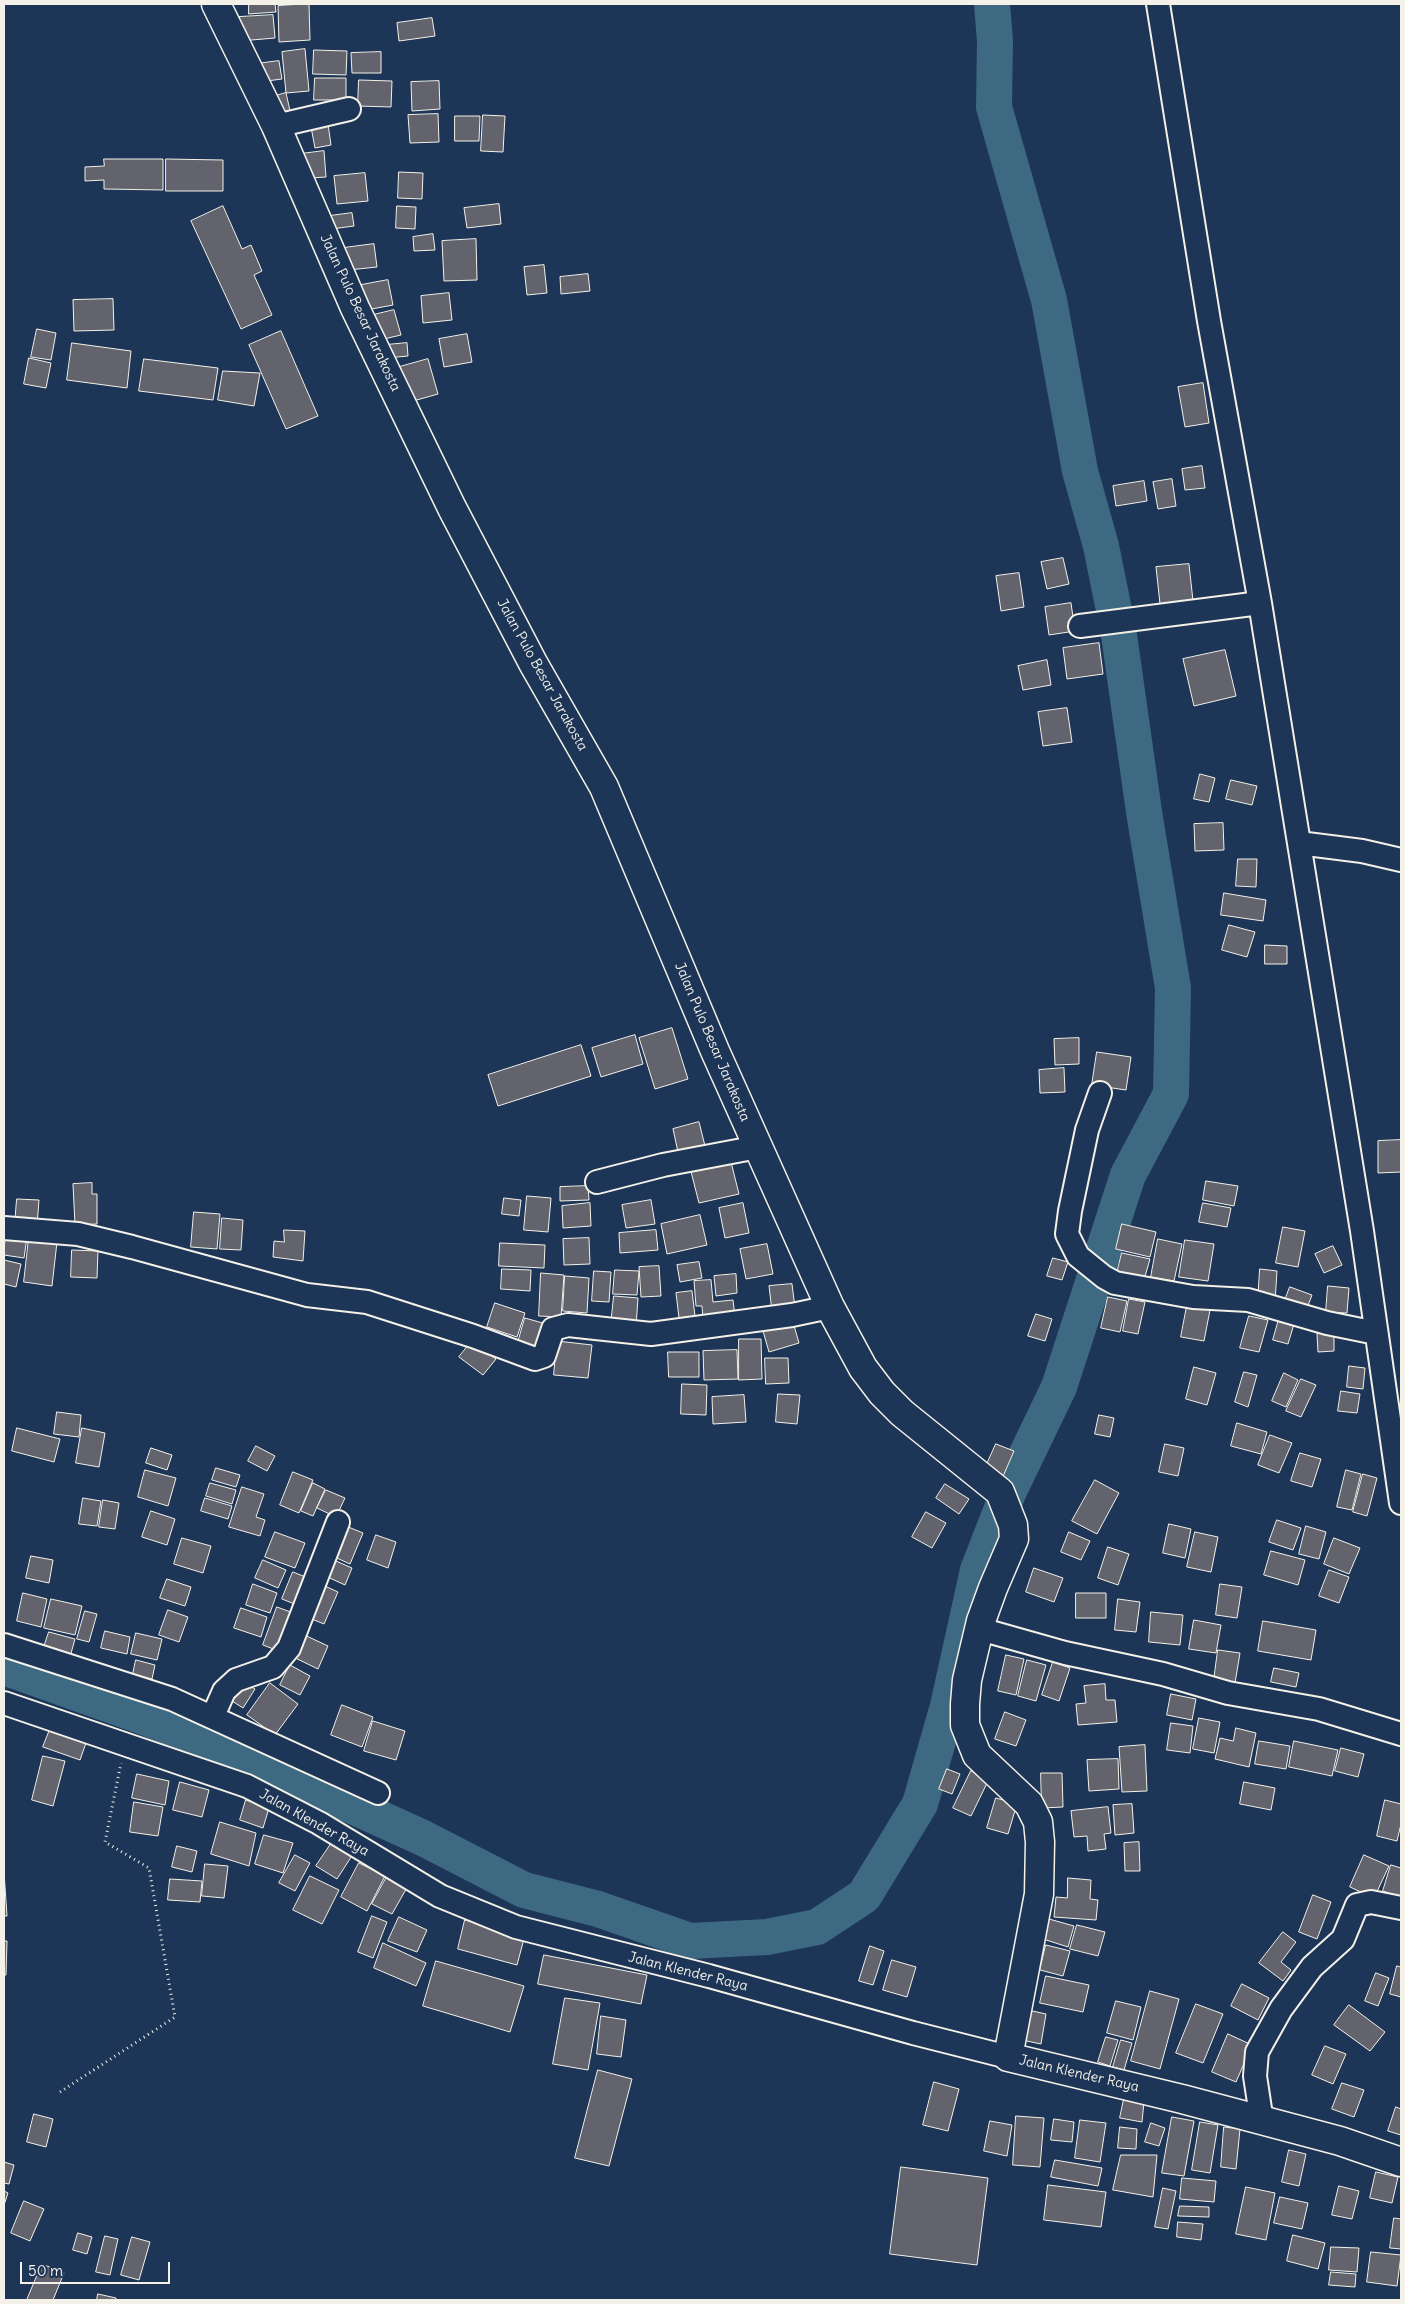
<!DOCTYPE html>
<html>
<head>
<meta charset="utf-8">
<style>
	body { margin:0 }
	#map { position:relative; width:1405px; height:2304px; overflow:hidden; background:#1d3557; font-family:Delius,sans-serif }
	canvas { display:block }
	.frame { position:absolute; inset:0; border:5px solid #f4f1e8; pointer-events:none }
	.scale { position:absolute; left:20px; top:2262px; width:150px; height:22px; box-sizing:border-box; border:2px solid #f4f1e8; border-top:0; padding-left:6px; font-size:15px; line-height:18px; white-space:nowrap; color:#f4f1e8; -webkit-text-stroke:4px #1d3557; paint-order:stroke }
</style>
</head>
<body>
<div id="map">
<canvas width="1405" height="2304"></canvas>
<div class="frame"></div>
<div class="scale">50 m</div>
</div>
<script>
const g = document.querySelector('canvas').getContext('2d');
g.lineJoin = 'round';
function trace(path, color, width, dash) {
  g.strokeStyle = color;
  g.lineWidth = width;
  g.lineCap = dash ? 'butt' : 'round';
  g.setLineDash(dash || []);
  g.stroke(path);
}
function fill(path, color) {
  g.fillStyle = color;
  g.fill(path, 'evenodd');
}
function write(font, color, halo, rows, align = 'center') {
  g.font = font + ' Delius,sans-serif';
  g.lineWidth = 4.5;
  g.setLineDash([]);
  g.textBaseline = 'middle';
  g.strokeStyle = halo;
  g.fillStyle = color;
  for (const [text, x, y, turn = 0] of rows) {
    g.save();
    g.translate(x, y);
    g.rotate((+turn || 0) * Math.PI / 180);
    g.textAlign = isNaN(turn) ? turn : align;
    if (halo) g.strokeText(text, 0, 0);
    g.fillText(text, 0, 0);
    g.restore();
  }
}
trace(new Path2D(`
	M4,1667L144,1717L249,1759L423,1838L524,1890L598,1909L690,1941L767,1937L817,1927L864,1896L920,1804L948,1706L978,1570L1008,1493L1059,1387L1128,1175L1171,1094L1173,988L1144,812L1119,635L1101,546L1080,471L1049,300L994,107L995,41L992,4`), '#3d6982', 36);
const building = new Path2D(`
	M249,4H275L276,12L249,14Z
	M309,4L310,40L279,42L278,6Z
	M273,15L275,38L240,41L239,17Z
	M432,18L435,36L399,41L397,23Z
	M305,49L309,91L286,93L282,52Z
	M314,50L347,51L346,75L313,74Z
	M381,52V73H352L351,53Z
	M279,61L282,79L259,82L256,64Z
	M315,78H346V100H314Z
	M359,80L392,81L391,107L358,106Z
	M439,81L440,109L412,111L411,82Z
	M286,93L291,115L274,120L268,98Z
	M438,114L439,142L410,143L408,115Z
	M483,115L505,116L503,152L481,151Z
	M455,116H480L479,141H455Z
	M328,124L331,145L315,148L311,127Z
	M324,151L326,177L295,179L293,155Z
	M104,159H163V190L104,189V180L85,181V167L104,166Z
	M166,159L223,160V191H166Z
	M399,172L423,173L422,199L398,198Z
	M365,173L368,201L337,204L334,176Z
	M499,204L501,224L467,228L464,208Z
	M223,206L242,249L251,245L262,271L254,275L272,315L241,329L191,221Z
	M397,206L416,207L415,229L396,228Z
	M352,213L354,226L316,231L315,218Z
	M433,234L435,250L414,251L413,237Z
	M476,239L477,280L444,281L442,241Z
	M374,244L377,267L339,271L336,249Z
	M544,265L547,293L527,295L524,267Z
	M588,274L590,291L561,294L560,277Z
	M388,280L393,305L361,311L356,286Z
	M449,293L452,320L423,323L421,296Z
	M113,299L114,330L74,331L73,300Z
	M394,310L401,335L367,343L361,318Z
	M37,329L56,333L51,360L31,357Z
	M281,331L318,416L286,429L249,345Z
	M467,334L472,362L444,367L439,339Z
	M72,343L131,351L127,388L67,380Z
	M407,343L408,356L387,358L386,345Z
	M29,358L51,363L46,388L24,384Z
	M144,359L218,368L213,400L139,391Z
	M428,359L438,394L406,403L396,368Z
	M223,371L260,373L254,406L218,400Z
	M1203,383L1209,423L1185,427L1178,387Z
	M1202,466L1205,488L1185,490L1182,469Z
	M1172,479L1176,506L1158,509L1153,482Z
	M1144,481L1147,501L1116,506L1113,486Z
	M1063,558L1069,584L1047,589L1041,562Z
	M1189,564L1193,601L1160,604L1156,567Z
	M1019,573L1024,607L1001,611L996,576Z
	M1071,603L1075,631L1049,635L1045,607Z
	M1099,643L1103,674L1067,679L1063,648Z
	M1225,650L1236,696L1194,706L1183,659Z
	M1047,660L1051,685L1023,690L1018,666Z
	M1067,708L1072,742L1043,746L1038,712Z
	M1200,774L1215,778L1209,802L1194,799Z
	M1231,780L1257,786L1252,805L1226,799Z
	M1223,823L1224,850L1195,851L1194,824Z
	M1238,859H1257L1256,887L1236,886Z
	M1224,893L1266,900L1263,921L1221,915Z
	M1229,925L1255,932L1247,957L1222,950Z
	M1265,945L1287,946V964H1265Z
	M672,1028L688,1079L655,1089L639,1038Z
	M635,1035L643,1064L601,1077L592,1048Z
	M1079,1038V1064L1055,1065L1054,1039Z
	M581,1045L591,1076L498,1106L488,1075Z
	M1097,1052L1131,1057L1126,1090L1092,1085Z
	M1064,1068L1065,1092L1040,1093L1039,1070Z
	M699,1122L705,1146L678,1152L673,1129Z
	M1401,1140V1172L1378,1173V1141Z
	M729,1154L739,1194L699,1203L689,1164Z
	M1206,1181L1238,1186L1234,1206L1203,1200Z
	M92,1183V1194H97V1224L75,1225L73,1184Z
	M588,1186L589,1200L560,1201V1187Z
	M527,1196L551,1198L548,1232L524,1230Z
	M504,1198L521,1200L519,1216L502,1214Z
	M17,1199L39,1200L37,1226L15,1224Z
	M651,1200L655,1224L626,1228L622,1205Z
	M590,1203L591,1226L563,1228L562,1206Z
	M743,1203L749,1233L725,1238L719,1208Z
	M1203,1203L1231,1208L1227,1227L1199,1222Z
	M194,1212L220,1214L217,1249L191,1247Z
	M700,1215L707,1245L667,1254L661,1224Z
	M222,1218L243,1220L241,1250L220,1249Z
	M1122,1224L1156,1232L1150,1257L1116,1249Z
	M1283,1227L1305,1231L1298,1267L1276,1263Z
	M284,1230L305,1231L303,1261L273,1257L274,1241L284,1242Z
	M656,1230L658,1250L620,1253L619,1233Z
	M6,1233L27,1237L24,1258L4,1255Z
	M29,1238L57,1242L52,1286L24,1282Z
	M589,1238L590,1264L564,1265L563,1239Z
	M1158,1239L1182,1244L1174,1281L1151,1277Z
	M1185,1240L1214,1244L1208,1281L1179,1277Z
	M500,1243L545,1245L544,1268L499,1266Z
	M767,1244L773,1274L746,1279L740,1249Z
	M1333,1246L1342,1265L1324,1273L1315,1254Z
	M72,1250L98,1251L97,1278L71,1277Z
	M1122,1253L1150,1259L1144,1280L1117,1273Z
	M1053,1258L1068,1262L1062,1280L1047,1276Z
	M4,1260L21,1264L16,1287L4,1284Z
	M699,1262L702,1278L680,1282L677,1265Z
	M659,1266L661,1296L641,1297L639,1267Z
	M502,1269L531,1270L530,1291L501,1289Z
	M1260,1269L1277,1271L1275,1302L1258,1301Z
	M615,1270L639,1271L637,1295L613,1294Z
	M594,1271L611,1272L609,1302L592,1301Z
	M541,1273L564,1275L561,1317L539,1316Z
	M736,1274L737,1293L716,1296L714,1276Z
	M565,1276L589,1278L587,1313L563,1311Z
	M711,1280L713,1302L733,1300L735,1317L703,1320L702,1306H696L694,1281Z
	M792,1284L795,1308L772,1311L769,1286Z
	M1328,1286L1349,1288L1347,1313L1326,1312Z
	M1290,1287L1312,1295L1304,1316L1282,1308Z
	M692,1291L695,1316L679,1318L676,1293Z
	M614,1296L638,1298L636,1327L611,1325Z
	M1108,1297L1127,1301L1120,1332L1101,1328Z
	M1129,1299L1145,1302L1138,1334L1123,1331Z
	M495,1303L525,1313L517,1337L487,1327Z
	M1187,1306L1210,1310L1204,1341L1181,1337Z
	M1036,1314L1052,1319L1045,1341L1028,1336Z
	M1249,1316L1268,1320L1259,1352L1240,1348Z
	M525,1318L546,1324L538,1352L517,1346Z
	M1279,1319L1294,1324L1288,1344L1273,1340Z
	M793,1322L799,1343L769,1352L763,1331Z
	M1334,1333V1351L1318,1352L1317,1334Z
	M739,1339H761L762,1379L739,1380Z
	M472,1341L496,1359L483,1375L459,1357Z
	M557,1341L592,1345L588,1378L554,1375Z
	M737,1350L738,1379L704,1380L703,1351Z
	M668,1352H699V1377H669Z
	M765,1358H788L789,1383L766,1384Z
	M1349,1366L1365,1368L1363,1389L1347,1387Z
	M1194,1367L1216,1373L1207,1405L1186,1399Z
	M1244,1372L1257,1375L1248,1407L1235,1402Z
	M1284,1373L1298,1380L1286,1407L1272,1401Z
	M1301,1379L1316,1385L1301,1417L1286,1411Z
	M682,1384L707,1385L706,1415L681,1414Z
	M1341,1391L1360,1394L1357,1413L1338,1411Z
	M778,1394L800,1395L797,1424L776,1422Z
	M744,1395L746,1422L713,1424L712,1397Z
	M57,1412L81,1415L79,1437L54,1434Z
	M1099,1415L1114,1418L1110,1437L1095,1434Z
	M1237,1423L1267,1432L1261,1454L1231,1446Z
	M17,1428L60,1439L54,1462L12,1451Z
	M82,1428L105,1433L99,1467L76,1463Z
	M1270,1435L1292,1443L1279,1473L1258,1465Z
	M996,1444L1014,1451L1001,1481L983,1473Z
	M1165,1444L1184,1448L1178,1476L1159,1472Z
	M256,1446L275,1456L267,1471L248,1461Z
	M151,1448L172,1455L167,1470L146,1463Z
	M1300,1453L1321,1459L1312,1487L1291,1481Z
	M216,1468L240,1475L236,1487L212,1480Z
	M145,1470L176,1478L168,1506L138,1497Z
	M1346,1470L1361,1474L1352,1510L1337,1507Z
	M293,1472L313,1480L299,1513L280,1505Z
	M1363,1474L1377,1478L1367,1516L1353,1512Z
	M1095,1480L1119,1493L1097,1534L1072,1521Z
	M210,1483L236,1490L232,1504L206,1496Z
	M313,1483L325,1489L313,1516L301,1511Z
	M945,1484L969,1499L959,1514L936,1498Z
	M242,1487L264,1494L256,1517L265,1520L260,1536L229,1527Z
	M326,1490L345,1498L336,1517L317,1508Z
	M83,1498L101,1501L97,1526L79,1524Z
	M205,1498L232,1506L228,1519L201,1511Z
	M103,1500L119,1503L115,1529L99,1527Z
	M151,1511L175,1519L167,1545L142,1537Z
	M926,1512L946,1523L932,1548L912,1537Z
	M1277,1520L1301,1528L1293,1550L1269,1542Z
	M341,1524L363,1533L350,1564L328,1554Z
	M1169,1524L1191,1529L1185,1558L1163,1553Z
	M1306,1526L1326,1532L1319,1559L1299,1554Z
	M275,1532L305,1543L295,1568L265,1557Z
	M1069,1532L1090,1541L1081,1560L1061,1552Z
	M1195,1532L1218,1537L1211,1572L1187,1567Z
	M376,1535L396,1542L388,1568L367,1560Z
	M182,1538L211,1546L203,1573L174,1564Z
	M1334,1538L1360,1548L1349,1574L1324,1564Z
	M1108,1547L1129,1554L1118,1585L1098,1578Z
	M1271,1551L1305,1560L1298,1585L1264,1575Z
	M31,1556L53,1560L49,1583L26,1578Z
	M329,1558L352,1568L345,1585L321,1574Z
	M263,1560L286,1570L278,1588L255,1578Z
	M1034,1568L1063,1578L1054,1602L1026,1592Z
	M1329,1570L1349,1577L1339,1603L1319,1596Z
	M293,1572L308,1578L297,1605L282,1599Z
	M167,1579L191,1587L185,1606L160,1598Z
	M316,1582L338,1592L324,1624L302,1615Z
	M253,1584L277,1593L270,1613L246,1605Z
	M1220,1584L1242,1587L1237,1618L1216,1615Z
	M23,1593L47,1599L41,1627L17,1621Z
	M1076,1593H1106V1618H1076Z
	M51,1599L82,1606L75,1635L44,1628Z
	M1118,1599L1140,1602L1136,1632L1115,1630Z
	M277,1607L296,1614L281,1652L263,1645Z
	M241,1608L267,1617L261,1637L234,1628Z
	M168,1610L188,1617L179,1642L159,1635Z
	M85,1611L97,1614L89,1642L77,1639Z
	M1151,1612L1183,1615L1180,1645L1149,1642Z
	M1194,1620L1221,1625L1216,1653L1189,1649Z
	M1263,1621L1316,1630L1311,1660L1258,1651Z
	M105,1631L130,1637L127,1654L101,1648Z
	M49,1632L75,1639L70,1657L43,1650Z
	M298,1632L328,1646L318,1669L287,1654Z
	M136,1633L162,1639L157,1660L131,1654Z
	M1218,1650L1240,1653L1235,1683L1214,1680Z
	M1006,1655L1024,1659L1016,1695L998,1691Z
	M136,1660L155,1665L152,1679L133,1674Z
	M1027,1660L1046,1665L1036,1701L1018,1696Z
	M1053,1662L1070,1668L1059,1701L1042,1695Z
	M290,1665L310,1676L300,1695L280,1685Z
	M1274,1668L1299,1673L1296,1687L1271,1682Z
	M241,1681L255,1689L243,1708L229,1699Z
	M270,1683L298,1704L275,1735L247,1715Z
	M1105,1684L1106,1700H1115L1117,1722L1078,1725L1076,1704L1086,1703L1084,1686Z
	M1171,1694L1196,1699L1192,1720L1167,1715Z
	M342,1705L373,1717L362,1747L331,1735Z
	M1005,1712L1026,1720L1016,1746L995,1739Z
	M1199,1718L1220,1722L1214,1753L1193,1749Z
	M373,1721L405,1731L396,1760L364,1751Z
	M1171,1723L1193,1726L1190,1753L1167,1750Z
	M51,1727L87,1740L80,1760L43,1747Z
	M1236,1728L1256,1733L1249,1767L1215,1759L1220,1738L1233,1741Z
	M1259,1741L1290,1746L1286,1769L1255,1764Z
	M1294,1741L1338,1750L1332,1776L1289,1767Z
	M1145,1745L1147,1791L1122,1792L1119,1747Z
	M1341,1748L1364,1754L1358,1777L1335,1771Z
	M43,1756L65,1761L53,1806L32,1800Z
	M1118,1759L1119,1789L1089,1791L1087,1760Z
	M947,1769L960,1774L952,1794L939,1789Z
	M971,1771L989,1779L971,1816L953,1808Z
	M1041,1773H1062L1063,1807L1042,1808Z
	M137,1774L169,1781L165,1805L132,1798Z
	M180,1782L209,1790L202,1817L173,1810Z
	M1244,1782L1275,1788L1271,1810L1240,1804Z
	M996,1798L1017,1804L1008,1834L987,1828Z
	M246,1800L269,1808L263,1828L240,1820Z
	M1385,1800L1401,1804V1824L1397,1841L1377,1836Z
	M134,1802L163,1807L158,1836L130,1832Z
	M1132,1804L1134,1833L1115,1835L1113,1805Z
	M1108,1807L1111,1833L1104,1834L1106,1849L1088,1851L1087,1836L1074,1837L1071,1811Z
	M220,1822L256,1833L249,1866L211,1854Z
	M264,1835L293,1843L283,1873L255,1864Z
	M335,1838L355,1851L337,1879L316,1866Z
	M1139,1842L1140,1871H1125L1124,1843Z
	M177,1846L197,1851L192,1872L172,1867Z
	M295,1855L310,1863L295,1891L279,1883Z
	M1364,1855L1389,1866L1374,1898L1350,1887Z
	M359,1863L385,1876L367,1911L341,1897Z
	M205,1864L228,1866L224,1898L202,1896Z
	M1391,1865L1401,1868V1897L1383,1891Z
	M4,1872L7,1916H4Z
	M389,1873L409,1884L392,1914L372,1904Z
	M310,1876L339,1890L322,1924L293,1910Z
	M1068,1878L1091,1880L1090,1899L1098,1900L1096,1920L1054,1917L1056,1897L1067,1898Z
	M170,1879L202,1881L200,1902L168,1900Z
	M1313,1895L1331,1902L1317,1939L1299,1932Z
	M372,1916L387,1922L373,1958L358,1952Z
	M399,1917L427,1930L417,1952L388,1941Z
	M1049,1919L1074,1926L1068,1947L1043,1939Z
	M465,1920L525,1935L517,1965L458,1949Z
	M1077,1925L1105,1932L1098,1956L1070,1949Z
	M1283,1932L1296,1942L1281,1962L1291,1970L1283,1981L1259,1963Z
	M4,1941H7L6,1975H4Z
	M383,1943L426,1963L416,1986L374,1968Z
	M1046,1945L1070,1951L1063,1976L1040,1970Z
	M870,1946L884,1951L873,1985L859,1981Z
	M544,1955L647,1975L641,2004L538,1984Z
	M892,1960L916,1967L907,1997L883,1990Z
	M436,1961L524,1986L510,2032L423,2006Z
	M1397,1966L1401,1967V1997L1390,1994Z
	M1376,1973L1389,1978L1378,2006L1365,2001Z
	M1046,1976L1089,1985L1083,2012L1040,2003Z
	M1242,1984L1269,1998L1258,2020L1231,2006Z
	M1150,1991L1179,1999L1160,2069L1131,2061Z
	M565,1998L600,2003L588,2070L553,2064Z
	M1116,2001L1141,2007L1133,2040L1107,2033Z
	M1196,2004L1223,2014L1203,2063L1176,2053Z
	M1349,2005L1385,2032L1370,2051L1334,2025Z
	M1028,2010L1046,2014L1041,2044L1022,2040Z
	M601,2016L626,2020L621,2057L597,2054Z
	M1228,2034L1252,2045L1236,2082L1212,2072Z
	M1106,2037L1118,2040L1110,2066L1098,2062Z
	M1121,2040L1132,2043L1124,2070L1113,2067Z
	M1325,2046L1346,2054L1333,2084L1312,2075Z
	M598,2070L632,2079L609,2166L575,2158Z
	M934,2082L959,2089L948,2131L923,2125Z
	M1342,2083L1364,2090L1354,2117L1332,2109Z
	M1124,2099L1144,2102L1142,2122L1120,2118Z
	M1396,2107L1401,2109V2135L1388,2131Z
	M34,2114L53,2119L46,2147L27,2142Z
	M1016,2116L1044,2118L1040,2167L1013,2165Z
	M1172,2117L1194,2121L1184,2176L1162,2173Z
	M1054,2119L1074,2122L1072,2142L1051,2140Z
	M1080,2120L1106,2123L1100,2162L1075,2158Z
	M990,2121L1012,2125L1007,2156L984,2151Z
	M1200,2122L1218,2125L1210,2173L1192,2170Z
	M1151,2123L1165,2128L1159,2146L1145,2142Z
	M1120,2127L1137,2129L1136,2149L1118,2148Z
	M1224,2127L1240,2129L1236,2169L1221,2167Z
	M1289,2150L1306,2154L1299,2186L1282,2182Z
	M1121,2155H1157L1153,2197L1113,2190Z
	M1055,2160L1102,2168L1098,2186L1051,2177Z
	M4,2162L14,2165L9,2184L4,2183Z
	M901,2167L988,2178L977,2265L890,2254Z
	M1376,2172L1398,2177L1392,2203L1370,2198Z
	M1182,2178L1216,2181L1214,2202L1180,2199Z
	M1048,2185L1106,2192L1101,2227L1044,2220Z
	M1339,2186L1359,2191L1352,2219L1332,2215Z
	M1246,2187L1275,2193L1266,2240L1236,2234Z
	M1163,2188L1176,2191L1168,2229L1155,2227Z
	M4,2191L8,2193L4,2205Z
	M1280,2197L1308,2203L1302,2229L1274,2223Z
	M24,2201L44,2209L30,2241L11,2233Z
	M1180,2206L1209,2207V2217L1178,2216Z
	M1394,2218L1401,2219V2249L1390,2248Z
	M1178,2222L1203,2224L1201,2240L1177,2237Z
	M78,2233L92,2237L87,2254L73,2250Z
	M1293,2235L1325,2243L1318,2269L1287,2261Z
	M105,2236L118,2239L110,2275L96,2272Z
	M132,2237L150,2242L139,2280L121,2275Z
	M1331,2247L1359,2248L1357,2272L1329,2270Z
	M1371,2252L1401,2255L1397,2286L1367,2282Z
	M42,2264L64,2273L53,2300H27Z
	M1331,2272L1356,2274L1355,2287L1329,2285Z
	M98,2294L116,2298V2300H97Z`);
fill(building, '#62636c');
trace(building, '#f4f1e8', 1);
const street = new Path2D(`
	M1158,4L1209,321L1260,603L1362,1231L1401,1503
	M276,126L349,109
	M1080,626L1260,603
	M1299,843L1362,851L1401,860
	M1100,1093L1087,1130L1070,1211L1067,1234L1078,1256L1104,1277L1115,1283L1193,1297L1248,1300L1327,1323L1376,1333
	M597,1182L663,1165L758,1147
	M4,1228L78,1234L132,1247L307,1295L367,1302L473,1336L535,1359L544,1356L553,1329L568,1325L651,1334L792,1315L830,1307
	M980,1629L1065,1653L1163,1674L1228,1693L1319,1709L1401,1734
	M4,1645L172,1699L378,1793
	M4,1703L247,1786L319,1823L440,1896L516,1927L709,1976L913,2033L1008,2057
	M213,1716L224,1691L236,1680L273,1667L289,1648L338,1522
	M1262,2122L1255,2076L1257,2052L1281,2009L1312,1967L1343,1939L1357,1905L1371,1902L1401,1908`);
const secondary = new Path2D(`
	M216,4L276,126L355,308L452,508L533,663L604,787L715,1051L830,1307L863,1368L882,1393L902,1413L1000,1492L1013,1525L1014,1539L993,1588L981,1621L967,1680L965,1704V1725L977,1755L1029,1804L1038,1822L1040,1842L1039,1894L1008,2057L1182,2099L1340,2141L1401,2162`);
trace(street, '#f4f1e8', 26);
trace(secondary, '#f4f1e8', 31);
trace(new Path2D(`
	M60,2092L175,2017L149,1868L105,1842L121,1763`), '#f4f1e8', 3, [1, 4]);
trace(street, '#1d3557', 22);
trace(secondary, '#1d3557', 28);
write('14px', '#f4f1e8', '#1d3557', [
	["Jalan Pulo Besar Jarakosta",360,313,65],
	["Jalan Pulo Besar Jarakosta",542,675,61],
	["Jalan Pulo Besar Jarakosta",712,1042,67],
	["Jalan Klender Raya",314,1823,29],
	["Jalan Klender Raya",688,1972,14],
	["Jalan Klender Raya",1079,2074,13]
]);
</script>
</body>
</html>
